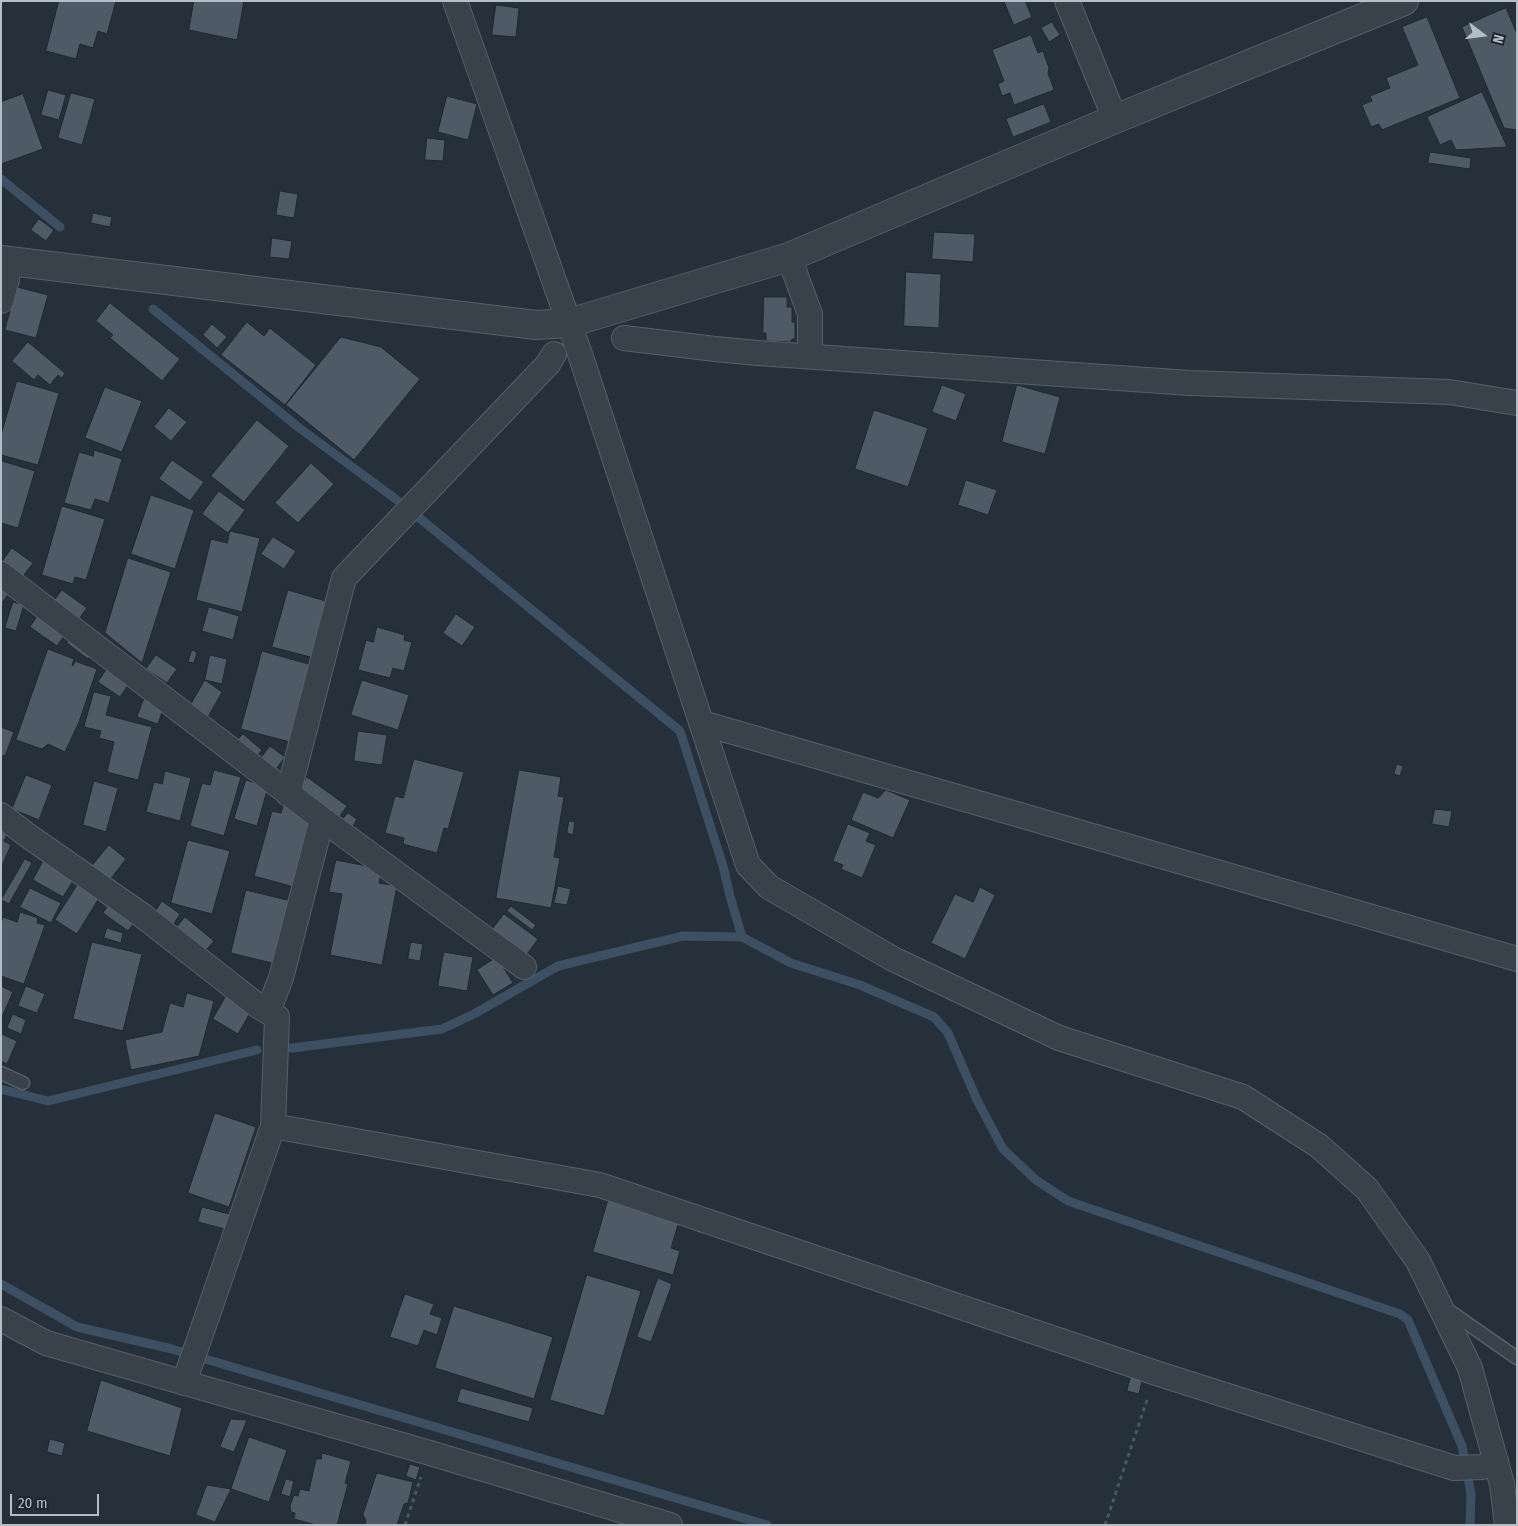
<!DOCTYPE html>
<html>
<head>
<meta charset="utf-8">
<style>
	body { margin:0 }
	#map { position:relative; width:1518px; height:1526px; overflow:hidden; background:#25303b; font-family:"Fira Sans Condensed",sans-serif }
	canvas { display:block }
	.frame { position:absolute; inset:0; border:2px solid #b5bdc7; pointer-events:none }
	.north { position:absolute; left:1458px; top:10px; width:50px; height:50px; -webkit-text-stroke:4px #1e2730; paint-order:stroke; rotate:105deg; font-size:14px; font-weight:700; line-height:20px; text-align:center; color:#b5bdc7 }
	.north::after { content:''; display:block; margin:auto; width:18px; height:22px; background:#b5bdc7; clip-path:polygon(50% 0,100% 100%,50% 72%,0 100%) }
	.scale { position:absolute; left:10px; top:1494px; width:89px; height:22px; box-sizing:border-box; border:2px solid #b5bdc7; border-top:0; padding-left:6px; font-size:15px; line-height:18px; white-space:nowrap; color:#b5bdc7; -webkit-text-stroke:4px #1e2730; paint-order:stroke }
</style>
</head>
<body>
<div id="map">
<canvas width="1518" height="1526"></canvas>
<div class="frame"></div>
<div class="north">N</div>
<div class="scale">20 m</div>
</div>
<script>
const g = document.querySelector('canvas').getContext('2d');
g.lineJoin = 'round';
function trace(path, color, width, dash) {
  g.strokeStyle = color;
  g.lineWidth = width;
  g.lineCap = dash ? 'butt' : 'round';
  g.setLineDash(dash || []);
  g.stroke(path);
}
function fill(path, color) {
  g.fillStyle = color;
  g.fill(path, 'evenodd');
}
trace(new Path2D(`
	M1,179L60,227
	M153,309L298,427L397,500
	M417,516L680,731L723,866L730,896L742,937L791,963L860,985L934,1017L948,1033L977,1100L1003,1149L1036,1180L1068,1201L1400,1314L1408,1320L1462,1446L1471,1494L1470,1525
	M292,1048L442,1029L474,1014L558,966L683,936L742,937
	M1,1089L48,1101L257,1050
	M1,1284L77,1327L168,1348L767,1525`), '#3c4f63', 9);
const building = new Path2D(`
	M59,1H116L107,34L98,31L93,48L80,44L76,59L46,51Z
	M194,1H244L237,40L189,30Z
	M1004,1H1025L1032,17L1014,25Z
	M496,5L519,8L516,37L492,35Z
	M1506,8L1517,34V130L1504,128L1462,27Z
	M1427,17L1460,98L1382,130L1379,124L1371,127L1362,105L1372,101L1370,96L1390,88L1386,78L1418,65L1402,27Z
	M1052,22L1060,35L1049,42L1041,28Z
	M1031,35L1038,53L1043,51L1049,68L1048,73L1054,90L1014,105L1010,93L1002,96L998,84L1004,81L992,50Z
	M48,90L66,95L59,120L41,115Z
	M1482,92L1507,147L1456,150L1451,140L1440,145L1427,117Z
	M71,93L95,99L82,145L58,138Z
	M23,94L43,149L1,164V102Z
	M447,96L477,104L468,140L438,132Z
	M1044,104L1051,122L1013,137L1006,119Z
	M427,138L445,140L443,161L425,160Z
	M1430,152L1471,158L1470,169L1428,163Z
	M280,191L298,194L294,218L276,215Z
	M93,213L112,217L110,227L91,223Z
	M39,219L54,230L46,241L31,230Z
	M934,232L975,234L973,262L932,259Z
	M272,238L292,241L289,259L270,257Z
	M906,272L941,274L939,328L904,326Z
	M17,287L48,295L36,338L5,330Z
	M764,297H787V307H792V322H795V339H792L791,342L766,341V333H763Z
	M110,303L180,359L162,381L110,338L113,335L96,321Z
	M247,322L264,336L270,328L316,365L285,405L221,355Z
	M212,324L227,337L217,348L203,335Z
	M341,337L381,347L420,379L354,460L286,405Z
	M28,342L65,373L62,378L58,375L50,385L38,375L34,380L12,361Z
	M17,381L59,393L38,465L1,455V435Z
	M942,385L966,394L956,421L932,412Z
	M1017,385L1060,397L1045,454L1002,442Z
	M105,387L142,401L122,452L85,438Z
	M169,408L187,422L171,441L154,427Z
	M874,410L928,428L908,487L855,469Z
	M257,420L289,446L244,502L211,476Z
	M94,450L122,459L109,503L95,499L91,510L64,503L79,452L93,456Z
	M172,460L204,482L190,501L159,479Z
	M2,461L35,471L18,528L1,523Z
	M311,463L334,484L298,523L275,503Z
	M966,480L997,490L988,515L958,505Z
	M219,491L245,510L228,533L202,514Z
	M151,495L194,510L175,569L131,554Z
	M62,506L105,519L86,580L75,577L73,584L42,575Z
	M230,531L260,538L242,612L196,600L211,539L227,543Z
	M273,537L296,551L284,569L261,554Z
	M12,548L33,563L21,579L1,563Z
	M128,558L171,572L142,663L105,633Z
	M1,582L12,589L1,604Z
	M62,590L87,608L75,624L51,605Z
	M288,590L329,602L314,658L272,647Z
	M13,602L24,605L16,631L5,628Z
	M209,607L239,616L233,640L202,631Z
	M41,611L68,630L57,646L30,627Z
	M456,614L475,627L462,646L443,633Z
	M377,627L405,635L404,640L412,642L404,671L393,668L390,678L358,670L366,640L373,642Z
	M74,634L95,650L88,659L67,643Z
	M48,649L74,659L72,665L73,666L75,661L97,669L79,722L65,752L48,744L42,749L16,740Z
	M192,650L197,652L194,663L188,662Z
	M262,651L312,665L290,742L241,729Z
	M156,655L177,669L167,683L146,669Z
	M210,655L227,659L222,684L205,680Z
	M110,664L132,679L120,697L98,682Z
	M205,680L222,692L208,717L190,706Z
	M362,680L409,695L398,730L351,715Z
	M94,692L111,696L106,715L152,727L138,780L107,772L114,742L99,738L101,731L84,727Z
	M144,699L164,706L158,724L137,717Z
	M1,727L14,732L5,756L1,755Z
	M358,731L387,735L382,765L354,761Z
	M243,734L262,750L255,758L236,742Z
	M270,746L285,757L273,773L258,762Z
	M414,759L464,772L448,829L444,828L437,853L403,844L404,838L385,833L395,796L403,798Z
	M1397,764L1403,766L1400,776L1394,774Z
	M214,770L241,777L224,836L190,826L202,783L210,785Z
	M519,770L561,777L558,796L564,797L554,857L560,858L551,908L496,898Z
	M165,771L191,778L180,821L146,812L154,782L162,784Z
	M26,775L52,785L39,820L12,809Z
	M307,777L347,806L337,820L297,792Z
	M246,780L268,787L257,826L234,819Z
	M94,781L118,788L106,832L83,825Z
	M886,790L910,800L893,838L851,820L863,792L878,798Z
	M285,798L313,817L294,887L254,876L272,811L281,813Z
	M1435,809L1452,811L1449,827L1432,824Z
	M348,813L357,819L351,830L340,822Z
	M569,821L575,822L573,835L567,833Z
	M848,824L870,833L866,841L876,845L862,878L841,869L843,865L833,861Z
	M1,830L8,832L4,841L11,845L1,868Z
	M188,840L230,851L212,914L171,903Z
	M109,845L126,859L109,881L91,867Z
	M46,856L77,874L63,897L33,880Z
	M25,859L32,863L9,904L1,900Z
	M336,860L382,869L379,883L397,886L382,965L330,955L342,894L329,892Z
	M78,884L99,898L77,934L55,920Z
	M558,886L571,889L567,905L554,903Z
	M980,887L995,895L965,959L931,943L955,894L973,902Z
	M30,888L61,903L51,923L20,907Z
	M246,890L291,901L276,964L231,953Z
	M162,901L180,914L170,930L152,917Z
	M111,902L136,920L128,931L103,913Z
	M511,906L536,925L532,930L507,911Z
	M20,912L38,918L37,923L45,925L24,984L1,976V923L3,917L17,922Z
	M504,914L538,939L522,961L488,935Z
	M185,917L214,941L201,956L173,932Z
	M107,928L123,933L121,943L104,938Z
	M92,942L142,954L123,1031L73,1019Z
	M411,942L423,944L420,961L408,959Z
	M444,952L473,957L467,991L438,986Z
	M497,957L513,983L493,995L477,970Z
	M1,986L13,992L1,1019Z
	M26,986L45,994L37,1013L18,1006Z
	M187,993L214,1001L199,1056L131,1070L125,1040L162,1032L170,1003L183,1007Z
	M226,996L251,1011L238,1034L213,1019Z
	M13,1014L26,1020L21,1034L7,1028Z
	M2,1034L17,1041L7,1064L1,1061Z
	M215,1113L256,1127L229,1207L188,1193Z
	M609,1197L680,1218L671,1248L680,1251L673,1275L593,1252Z
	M202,1207L233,1215L229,1230L198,1222Z
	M587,1275L641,1291L604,1416L550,1400Z
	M658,1278L672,1284L651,1342L637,1337Z
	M405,1294L434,1304L430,1314L442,1318L437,1335L424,1330L418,1346L390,1337Z
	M454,1306L553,1337L534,1399L435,1368Z
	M1132,1373L1143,1376L1139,1394L1127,1391Z
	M101,1380L182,1408L170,1456L87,1431Z
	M461,1388L533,1408L529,1422L457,1402Z
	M231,1419L247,1420L234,1452L220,1447Z
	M249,1437L287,1450L269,1502L231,1489Z
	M50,1439L65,1443L62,1456L47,1452Z
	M322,1453L351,1461L345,1483L348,1484L337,1525H316L294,1519L295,1513L291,1512L290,1506L294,1495L298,1496L300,1489L309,1491L316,1459H321Z
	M410,1464L420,1467L416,1480L406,1476Z
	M377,1473L413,1482L408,1503L404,1504L397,1525H365L366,1520L363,1515Z
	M286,1479L294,1481L290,1497L281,1494Z
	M207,1485L231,1489L215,1522L196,1515Z`);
fill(building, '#4e5b66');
trace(building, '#202932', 1);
const service = new Path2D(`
	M1,1073L23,1083
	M1445,1308L1517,1358`);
const minor = new Path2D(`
	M455,1L580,354L748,865L769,887L893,959L1059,1038L1243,1097L1319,1146L1367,1189L1418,1261L1470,1368L1502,1484L1507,1525
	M1067,1L1115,119
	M789,257L810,314V356
	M1,301L7,279L8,261
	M624,338L715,349L758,353L1190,383L1449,392L1517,403
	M1,574L322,819L524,967
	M702,723L1517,959
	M288,794L344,578L548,364L554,354
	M1,815L27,835L143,916L258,1006L277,1017L273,1126L184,1383
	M268,1011L281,978L322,819
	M273,1126L600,1185L1156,1373L1454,1468L1482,1467L1496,1461
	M1,1319L46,1343L430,1453L670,1525`);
const tertiary = new Path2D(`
	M1,260L536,325L569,323L789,257L1115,119L1404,1`);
trace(service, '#576069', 15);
trace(minor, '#576069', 26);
trace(tertiary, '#576069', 30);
trace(new Path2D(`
	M405,1525L421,1477
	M1105,1525L1148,1397`), '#475a5b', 3, [4, 4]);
trace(service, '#39424b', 12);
trace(minor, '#39424b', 24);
trace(tertiary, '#39424b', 28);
</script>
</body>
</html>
